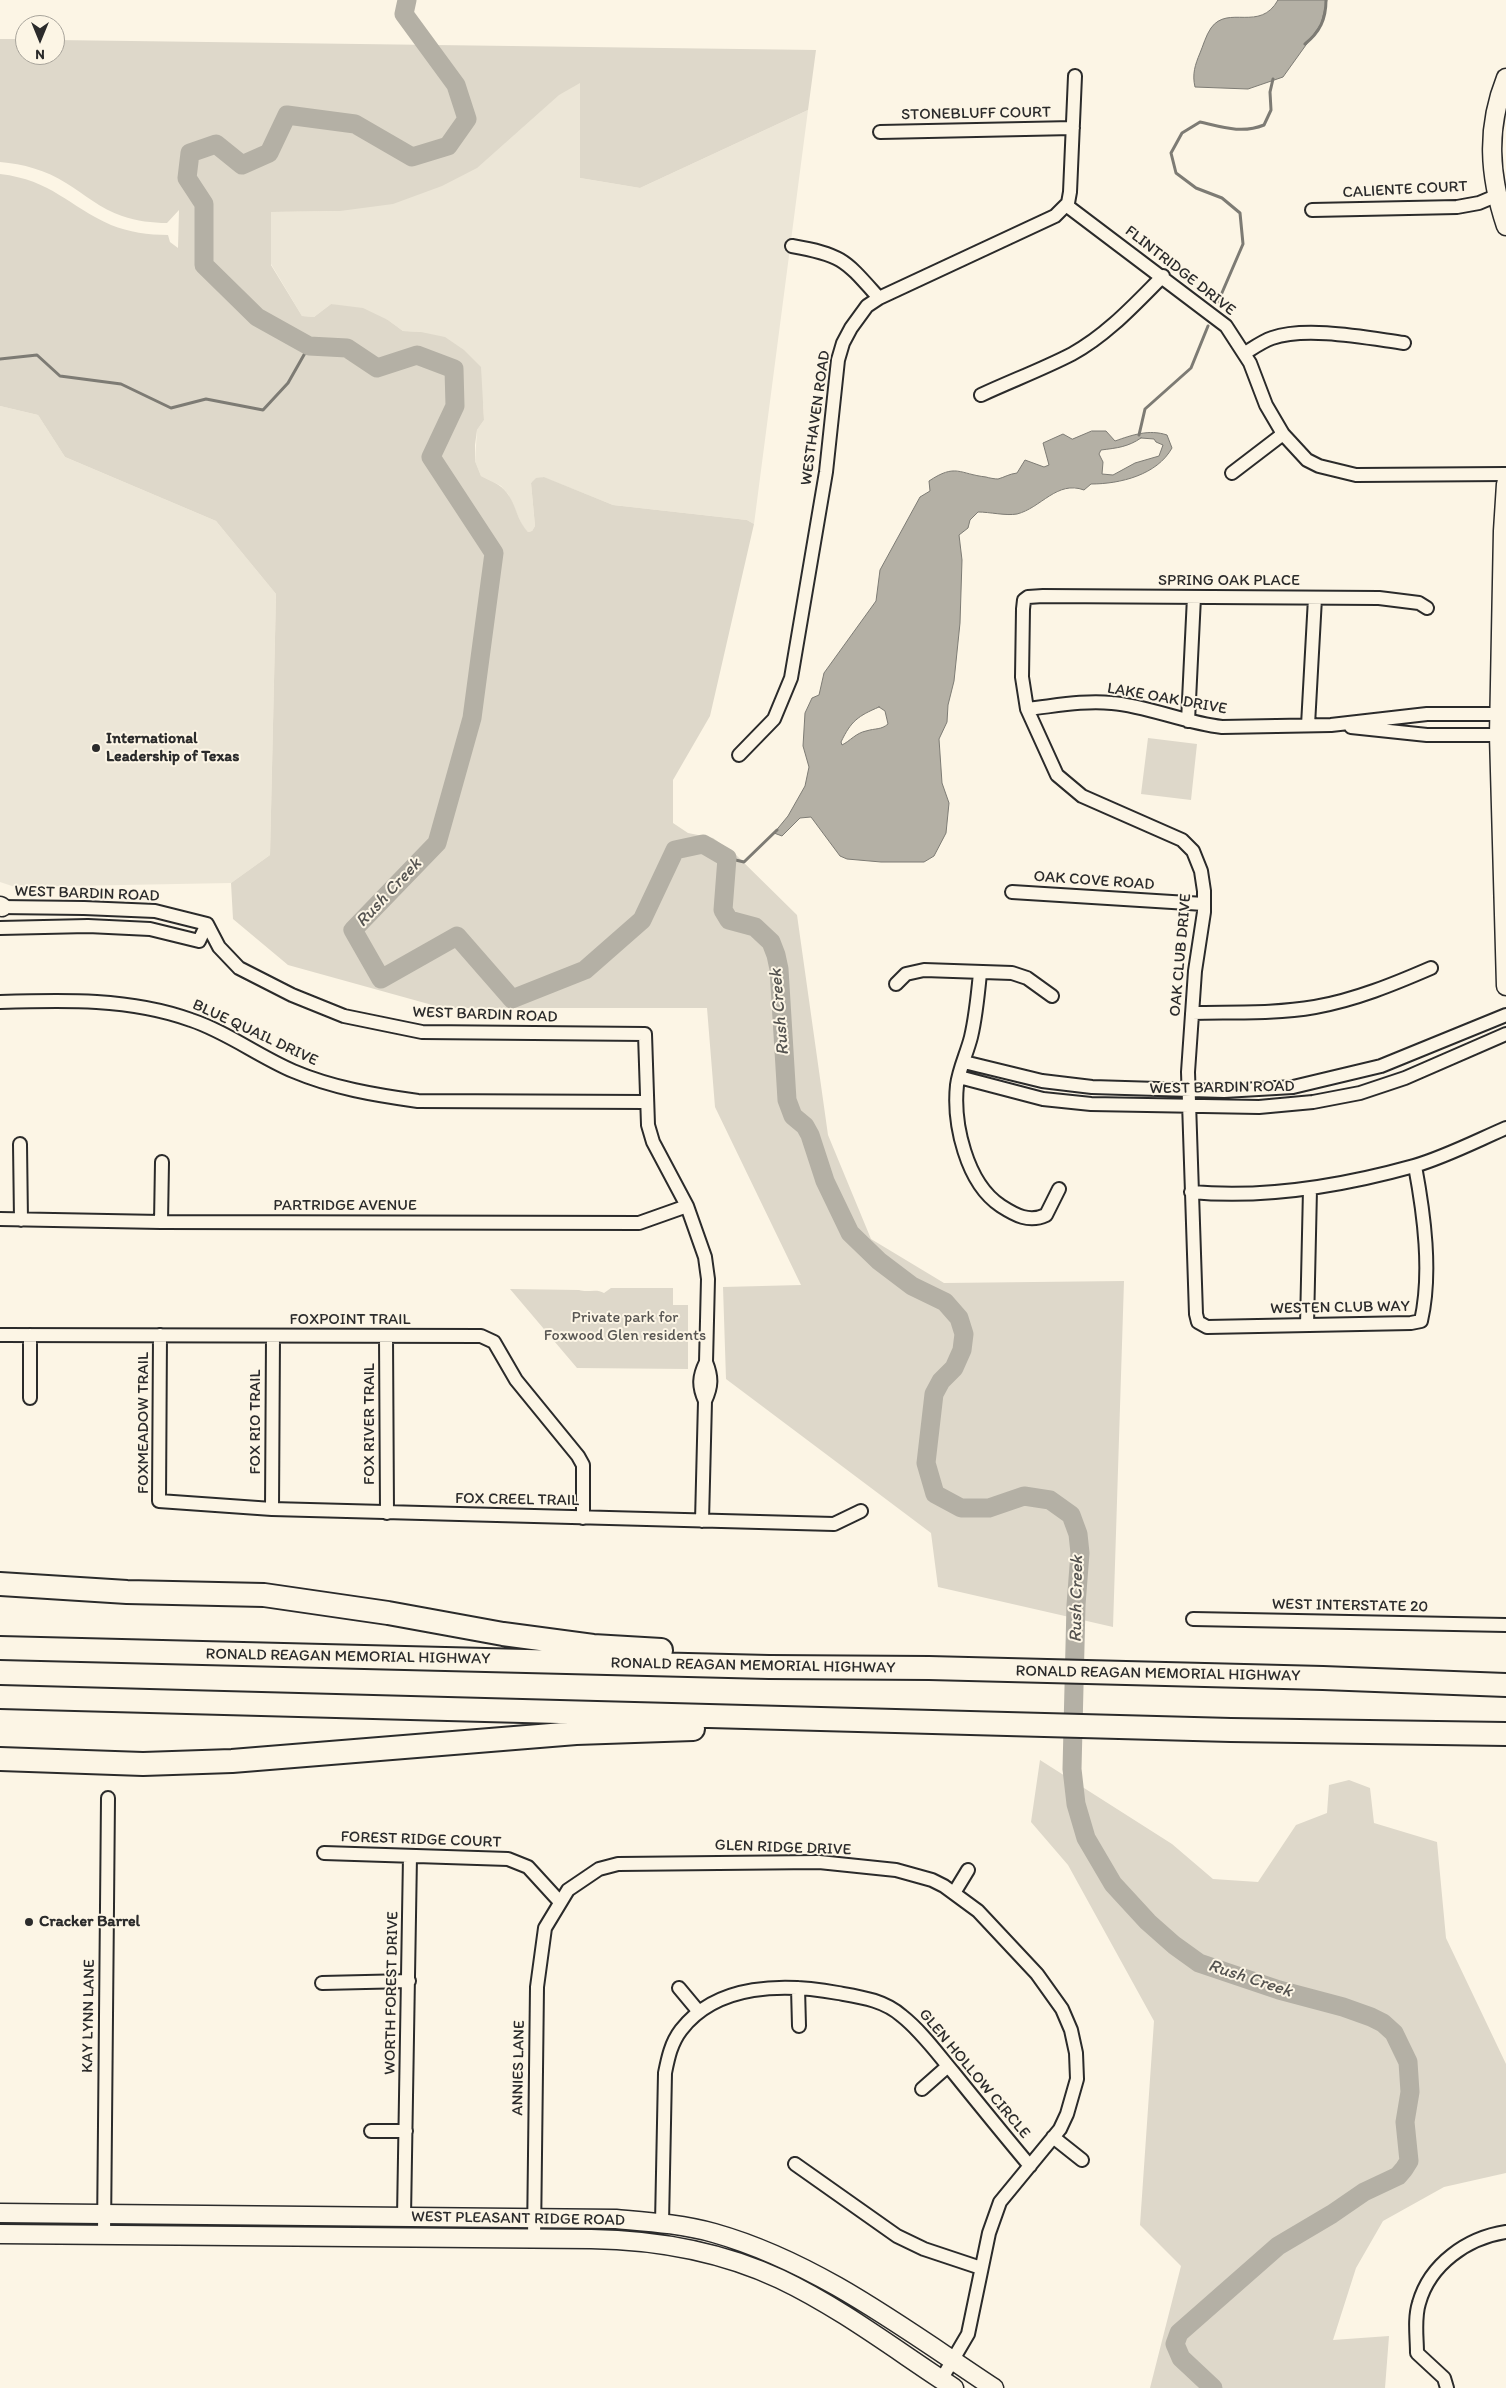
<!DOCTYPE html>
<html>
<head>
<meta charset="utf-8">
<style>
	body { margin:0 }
	#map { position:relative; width:1506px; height:2388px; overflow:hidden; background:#fcf5e5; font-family:Itim,sans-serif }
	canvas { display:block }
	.north { position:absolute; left:15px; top:15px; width:50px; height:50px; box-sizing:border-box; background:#fcf5e5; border:1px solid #a8a49b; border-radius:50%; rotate:180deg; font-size:14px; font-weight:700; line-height:20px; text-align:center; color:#2b2b2b }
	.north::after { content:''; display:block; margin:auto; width:18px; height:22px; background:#2b2b2b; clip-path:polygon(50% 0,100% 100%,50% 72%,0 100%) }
</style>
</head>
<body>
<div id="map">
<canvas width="1506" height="2388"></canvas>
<div class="north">N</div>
</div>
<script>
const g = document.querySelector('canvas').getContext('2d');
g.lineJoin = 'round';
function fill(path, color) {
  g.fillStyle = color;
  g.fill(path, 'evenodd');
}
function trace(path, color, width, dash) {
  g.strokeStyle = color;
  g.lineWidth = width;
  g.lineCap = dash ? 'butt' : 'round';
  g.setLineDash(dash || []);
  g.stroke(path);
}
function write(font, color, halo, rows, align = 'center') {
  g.font = font + ' Itim,sans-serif';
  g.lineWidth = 4;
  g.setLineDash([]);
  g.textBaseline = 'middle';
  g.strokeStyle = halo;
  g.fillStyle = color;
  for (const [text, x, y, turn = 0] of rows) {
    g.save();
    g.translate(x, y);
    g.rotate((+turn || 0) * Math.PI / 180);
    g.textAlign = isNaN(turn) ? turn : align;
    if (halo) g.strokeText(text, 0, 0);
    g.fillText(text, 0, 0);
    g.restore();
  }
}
fill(new Path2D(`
	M580,82V178L640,188L808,110L754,524L747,520L613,505L543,477L531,483L535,526L532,531L528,532L523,527L508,494L501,486L481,476L475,461L477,430L484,420L483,403L421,332L403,331L388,320L331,304L314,317L302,316L271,264V212L340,211Z
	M0,406L38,415L65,457L216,521L276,594L270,855L231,883L15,887L0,882Z`), '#ece6d7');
fill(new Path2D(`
	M0,39H25V55H55V40L816,50L808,110L640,188L580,178V83L559,95L477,168L442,186L393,204L340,211L271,212V265L302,316L314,317L331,304L363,308L388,320L403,331L421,332L445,337L464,350L481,367L484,420L477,430L475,445V461L481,476C490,481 501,484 507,493C516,504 517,521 528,532L532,531L535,526L531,483L536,478L544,477L613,505L747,520L754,524L710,716L673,780V823L688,833L713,838L734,853L797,915L828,1135L871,1239L944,1283L1124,1281L1113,1627L938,1587L931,1533L726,1379L723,1287L801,1285L715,1107L707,1008H443L288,965L233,919L231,883L270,855L276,594L216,521L65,457L38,415L0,406V174C52,180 68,206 111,225C129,232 148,235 168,235L170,242L178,248L179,210L167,223C152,223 137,221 122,216C101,209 84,194 66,183C46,170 23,164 0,162Z
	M1148,738L1197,744L1191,800L1141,794Z
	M611,1288H673V1305H688V1369L577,1368L510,1289L579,1290C588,1293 596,1288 604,1293Z
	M1040,1760L1172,1844L1213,1879L1258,1882L1296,1825L1327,1813L1329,1785L1349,1780L1370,1788L1374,1823L1437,1842L1446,1938L1506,2064V2173L1444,2187L1383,2221L1356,2268L1333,2340L1389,2336L1385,2388H1150L1181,2266L1140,2225L1154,2021L1068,1865L1031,1822Z`), '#ded8ca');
const water = new Path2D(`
	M1278,0H1327L1321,24L1283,77L1248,89L1195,87C1192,74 1195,65 1200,53C1203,46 1206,35 1211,28C1228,4 1260,33 1278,0Z
	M1092,431H1106L1115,441C1132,435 1149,429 1167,435L1172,448C1157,475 1120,484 1091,484L1084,490C1057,480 1041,508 1017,514C1006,516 990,512 978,512L970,520L968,528L959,535L962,560L960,623L954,681L948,705L947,722L939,739L942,783L949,803L946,833L934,856L924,862H881L847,859L840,856L811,817L800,818L782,836L774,833L788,816L805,786L809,767L803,746L805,713L812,698L819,695L824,673L876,601L880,570L920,497L930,491L929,481C956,463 959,474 986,477C989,478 995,479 998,479C1005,477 1009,474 1017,473L1025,460L1044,467L1049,465L1043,443L1063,434L1072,439ZM1141,438L1154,439L1156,442L1163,445L1159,456L1135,463L1113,475L1102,474L1103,462L1099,454L1101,450C1117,448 1128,447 1141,438ZM879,707L885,711L888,724C881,730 876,728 866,731C856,733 850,741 842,745L841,742C851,721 858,716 879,707Z`);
fill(water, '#b4b0a5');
trace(water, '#7d7b74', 1);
trace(new Path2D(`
	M1305,44C1320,32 1326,19 1326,0
	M1218,302L1243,244L1240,213L1222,198L1196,188L1176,173L1171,153L1182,133L1200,122C1222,127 1242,134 1264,125L1271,110L1270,92L1273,79
	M0,359L37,355L60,376L121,384L171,408L206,399L263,410L288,383L309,346
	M1139,435L1145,409L1191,368L1208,326
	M727,858L744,862L777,830`), '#7d7b74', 3);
trace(new Path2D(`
	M407,0L404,14L456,85L467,119L448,146L412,157L355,124L287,115L269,153L242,165L216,144L190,153L187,178L204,204V265L257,317L309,346L347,348L377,368L417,355L454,369L455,406L431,457L494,553L472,718L437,843L353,930L381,979L457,936L512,999L585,970L642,920L675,850L703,844L727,858L723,910L729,920L755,927L771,942L776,955L779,969L787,1100L793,1116L805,1126L810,1135L825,1181L850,1233L879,1261L912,1286L945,1302L959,1318L964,1334L962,1350L954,1368L941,1381L934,1394L926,1463L935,1494L961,1508H989L1024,1496L1050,1500L1071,1515L1078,1534L1080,1553L1076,1605L1072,1769L1076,1804L1086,1838L1113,1884L1148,1922L1174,1945L1199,1963L1279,1990L1343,2007L1371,2017L1383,2023L1394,2033L1408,2062L1410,2092L1405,2122L1409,2161L1404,2169L1398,2176L1364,2192L1332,2214L1278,2246L1179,2333L1175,2344L1181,2358L1213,2388`), '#b4b0a5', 19);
const street = new Path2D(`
	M880,132L1073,128
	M1066,205L1226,326L1250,363L1266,405L1283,434L1307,460L1319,466L1356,475L1506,474
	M1312,210L1457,207L1479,203L1498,195
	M792,246C843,255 845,260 879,298
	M1245,353C1253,348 1263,341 1272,338C1307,326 1367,338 1404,343
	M981,395C1011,381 1043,369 1072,354C1107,335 1135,304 1163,276
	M1232,473L1283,434
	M1027,709C1055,706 1084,700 1112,703C1148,706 1185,723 1222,727L1331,725L1427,714H1499
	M1188,721L1194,597
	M1308,725L1315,598
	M1351,727L1427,735H1499
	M739,755L774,719L791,678L826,472L838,360L843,343L851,328L867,306L879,298L1055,216L1068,203L1070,192L1075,76
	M1012,892L1204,904
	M0,907L84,908L155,911L207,924L219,947L239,968L292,995L344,1016L422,1032L645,1034L648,1125L653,1142L687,1206L705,1257L708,1279L706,1362C712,1377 712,1386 705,1401
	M0,928L88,926L150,929L199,941L207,924
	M980,973C978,994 976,1016 971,1037C967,1053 959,1069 957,1085C953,1123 966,1183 1001,1206C1015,1215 1029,1223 1046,1215L1059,1189
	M896,984L906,974L924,970L1012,973L1027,978L1052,996
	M0,1002C64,1000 130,998 191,1020C227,1032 258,1056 293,1071C333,1088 375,1095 418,1101L646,1102
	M1192,1013C1233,1012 1275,1014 1315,1007C1355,1000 1394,984 1431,968
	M964,1062L1042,1081L1092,1087L1224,1091L1293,1087L1381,1066L1506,1015
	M959,1077L1043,1099L1091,1104L1259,1107L1313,1102L1360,1093L1405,1078L1506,1034
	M20,1144L21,1220
	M1415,1166C1424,1214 1432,1273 1421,1321L1411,1323L1207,1327L1198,1322L1196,1314L1188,1072L1195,971L1204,912V891L1201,871L1193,851L1182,840L1082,796L1057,775L1027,709L1022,677L1023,609L1024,600L1028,597L1043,596L1379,598L1419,603L1427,608
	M1191,1192C1266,1199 1342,1186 1414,1166C1445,1157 1476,1141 1506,1128
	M0,1219L161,1222L639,1223L687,1206
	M161,1222L162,1162
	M1307,1325L1310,1189
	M0,1335L481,1336L494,1342L516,1380L578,1456L583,1465V1518
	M160,1335L159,1501L272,1509L834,1524L861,1511
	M386,1336L387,1513
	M30,1398V1335
	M272,1509L273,1336
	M702,1521L705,1401C698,1386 699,1376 706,1362
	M1193,1619L1506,1625
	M324,1853L508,1859L528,1867L560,1902
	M954,1893L968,1870
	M322,1983L409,1981
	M679,1988L699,2012
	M798,1988L799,2026
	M922,2089L948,2066
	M371,2131H406
	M1053,2137L1082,2160
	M795,2164L897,2236L924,2249L981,2268
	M404,2217L410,1856
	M662,2223L665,2073C668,2058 671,2043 681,2030C717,1983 785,1983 838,1993C861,1997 884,2000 902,2016C921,2031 937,2053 953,2072C978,2103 1004,2135 1030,2166
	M104,2234L108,1798
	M534,2238L537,1987L545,1928L568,1890L599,1869L618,1864L819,1862L896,1870L932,1880L944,1886L978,1911L1037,1974L1062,2009L1071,2030L1076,2053L1077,2079L1067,2114L1060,2129L1000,2202L989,2233L968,2334L941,2380
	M1447,2388L1444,2378L1417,2353C1417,2337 1414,2319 1419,2303C1430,2264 1467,2238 1506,2232`);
const secondary = new Path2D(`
	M1506,78C1486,128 1489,175 1506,226
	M1506,484L1503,531L1499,735L1506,986
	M0,906L2,907
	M0,2213L616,2219C650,2222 682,2224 714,2233C817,2262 906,2330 994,2388
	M0,2234L591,2239C655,2240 722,2252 780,2279C841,2308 897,2351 954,2388`);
const highway = new Path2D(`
	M0,1584L127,1592L264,1595L388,1613L503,1634L593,1646L661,1650
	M0,1648L769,1667L929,1668L1323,1678L1506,1685
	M0,1697L1231,1730L1506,1734
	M0,1759L143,1764L232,1761L576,1733L693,1729`);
trace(street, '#2b2b2b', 16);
trace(secondary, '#2b2b2b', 21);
trace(highway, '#2b2b2b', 26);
trace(street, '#fcf5e5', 12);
trace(secondary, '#fcf5e5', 18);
trace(highway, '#fcf5e5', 22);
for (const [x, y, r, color] of [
	[96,748,5,"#2b2b2b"],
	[29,1922,5,"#2b2b2b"]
]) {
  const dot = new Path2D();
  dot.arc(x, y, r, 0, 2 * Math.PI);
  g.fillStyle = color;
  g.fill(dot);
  trace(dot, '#fcf5e5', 2);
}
write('16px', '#2b2b2b', '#fcf5e5', [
	["STONEBLUFF COURT",976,114,-1],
	["CALIENTE COURT",1405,190,-3],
	["FLINTRIDGE DRIVE",1180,271,38],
	["WESTHAVEN ROAD",816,418,-82],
	["SPRING OAK PLACE",1229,581],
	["LAKE OAK DRIVE",1167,699,10],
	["OAK COVE ROAD",1094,881,4],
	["WEST BARDIN ROAD",87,894,2],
	["OAK CLUB DRIVE",1181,955,-85],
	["WEST BARDIN ROAD",485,1015,2],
	["BLUE QUAIL DRIVE",255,1033,25],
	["WEST BARDIN ROAD",1222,1088,-1],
	["PARTRIDGE AVENUE",345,1206],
	["WESTEN CLUB WAY",1340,1308,-1],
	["FOXPOINT TRAIL",350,1320],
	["FOX RIO TRAIL",256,1422,-90],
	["FOXMEADOW TRAIL",144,1423,-90],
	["FOX RIVER TRAIL",370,1424,-90],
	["FOX CREEL TRAIL",517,1500,1],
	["WEST INTERSTATE 20",1350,1606,1],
	["RONALD REAGAN MEMORIAL HIGHWAY",348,1657,1],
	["RONALD REAGAN MEMORIAL HIGHWAY",753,1666,1],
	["RONALD REAGAN MEMORIAL HIGHWAY",1158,1674,1],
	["FOREST RIDGE COURT",421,1840,2],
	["GLEN RIDGE DRIVE",783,1848,2],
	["WORTH FOREST DRIVE",392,1993,-89],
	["KAY LYNN LANE",89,2016,-89],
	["ANNIES LANE",519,2068,-89],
	["GLEN HOLLOW CIRCLE",974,2074,50],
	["WEST PLEASANT RIDGE ROAD",518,2219,1]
]);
write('bold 16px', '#2b2b2b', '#fcf5e5', [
	["International",106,739],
	["Leadership of Texas",106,757],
	["Cracker Barrel",39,1922]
], 'left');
write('16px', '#585653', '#fcf5e5', [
	["Private park for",625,1318],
	["Foxwood Glen residents",625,1336]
]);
write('italic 18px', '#545350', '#fcf5e5', [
	["Rush Creek",389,893,-47],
	["Rush Creek",780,1012,-95],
	["Rush Creek",1077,1599,-89],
	["Rush Creek",1250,1979,18]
]);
</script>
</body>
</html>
